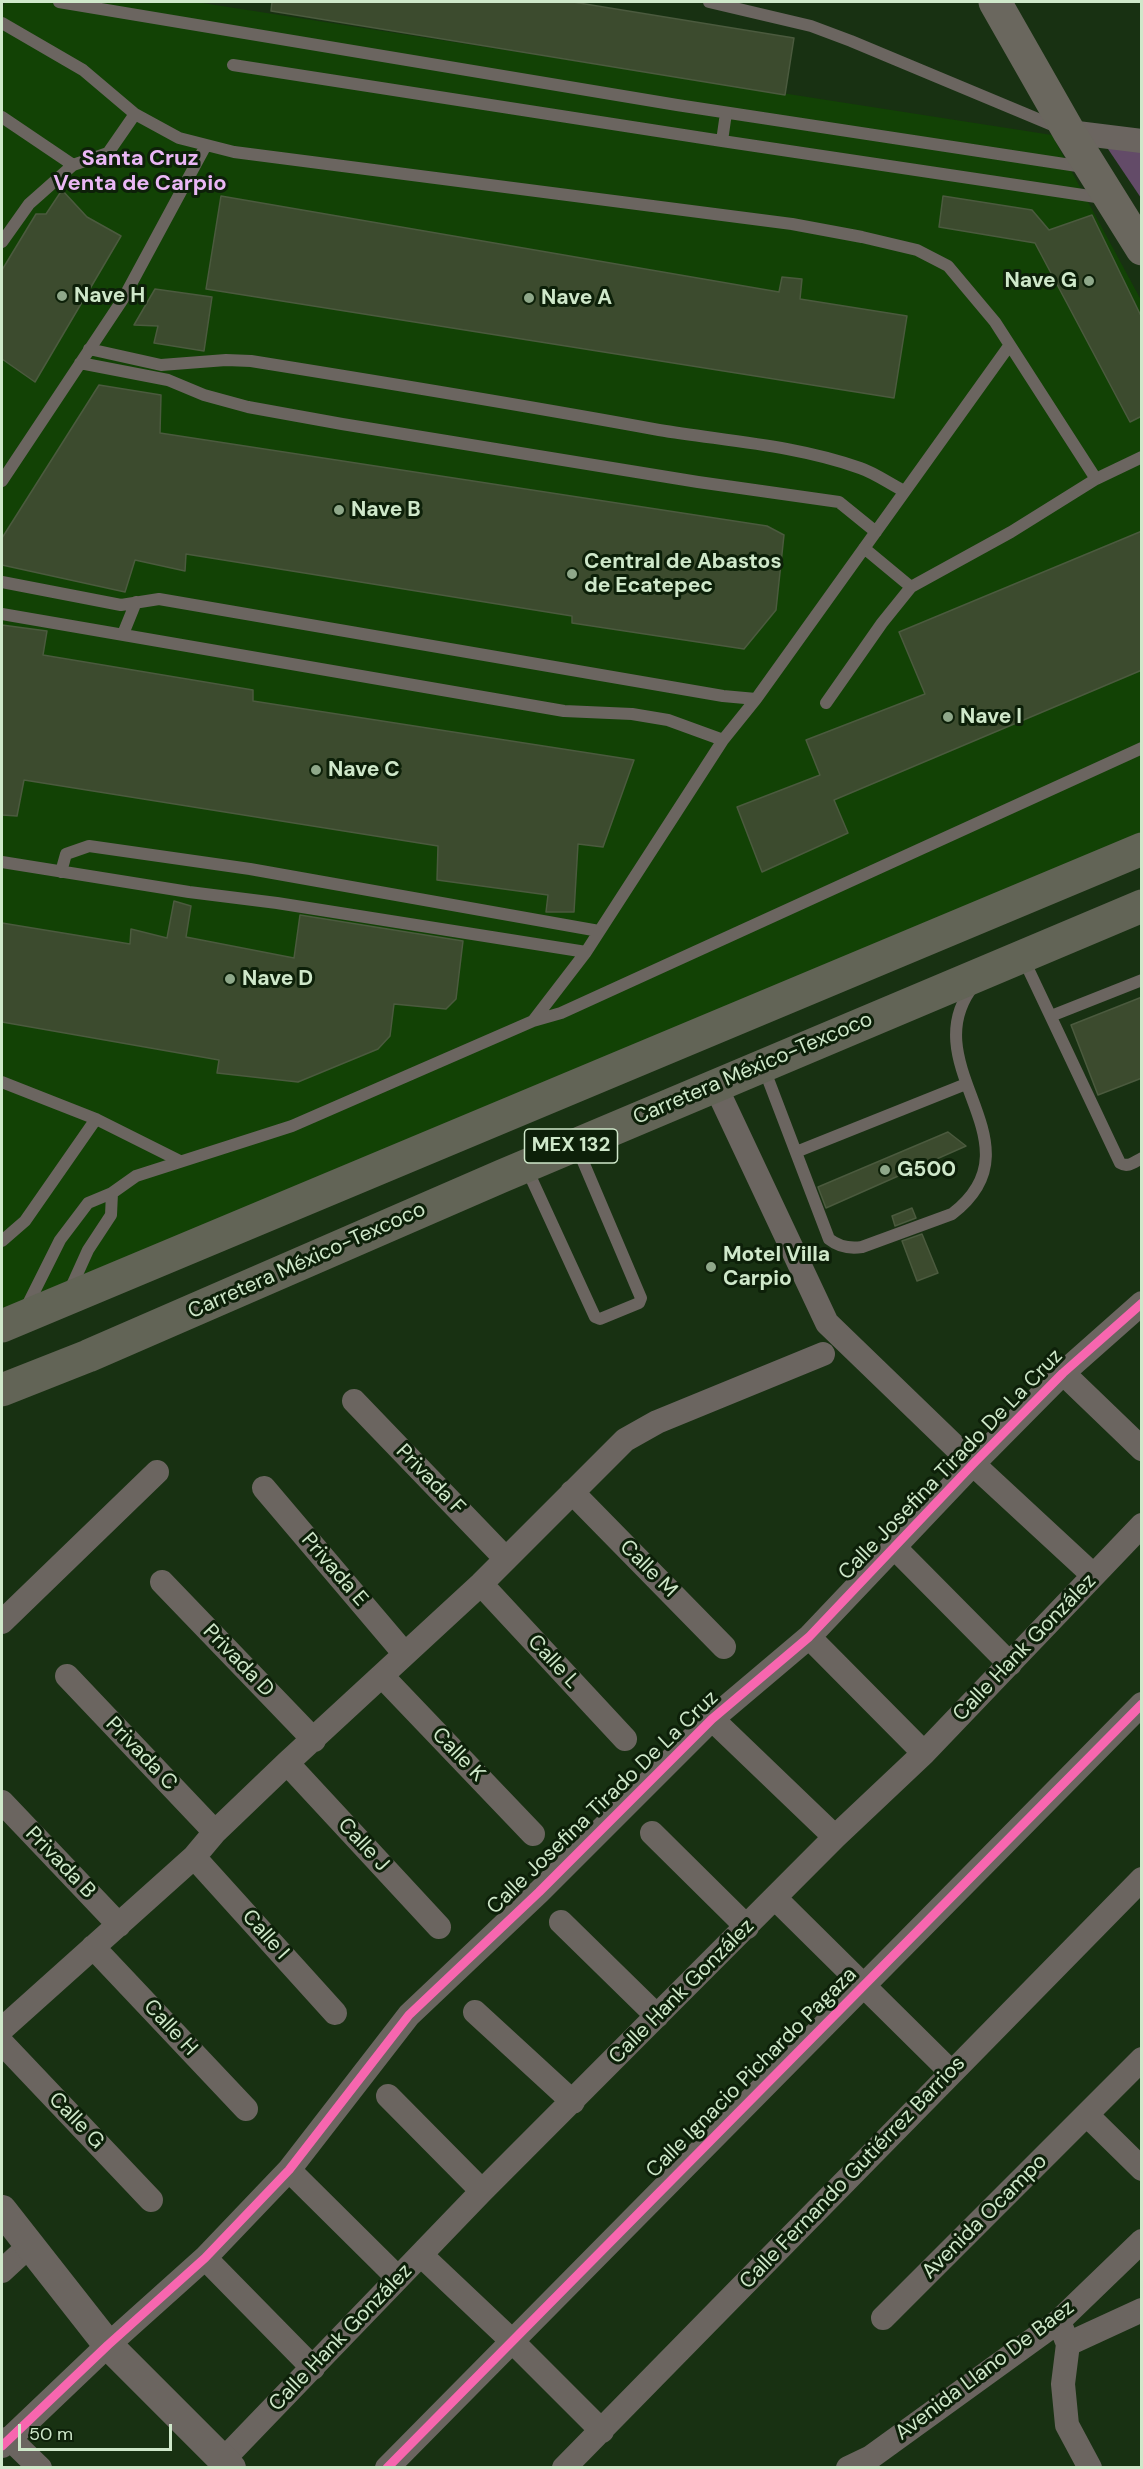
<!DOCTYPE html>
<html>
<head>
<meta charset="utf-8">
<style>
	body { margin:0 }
	#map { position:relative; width:1143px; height:2469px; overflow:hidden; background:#183112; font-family:"DM Sans",sans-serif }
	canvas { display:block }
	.frame { position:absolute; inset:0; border:3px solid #cfe8ca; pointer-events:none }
	.scale { position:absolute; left:18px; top:2424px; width:154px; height:27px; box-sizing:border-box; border:3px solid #cfe8ca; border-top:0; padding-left:8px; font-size:18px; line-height:21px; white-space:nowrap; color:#cfe8ca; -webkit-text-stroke:4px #0d2009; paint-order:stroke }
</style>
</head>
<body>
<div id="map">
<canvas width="1143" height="2469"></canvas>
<div class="frame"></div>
<div class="scale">50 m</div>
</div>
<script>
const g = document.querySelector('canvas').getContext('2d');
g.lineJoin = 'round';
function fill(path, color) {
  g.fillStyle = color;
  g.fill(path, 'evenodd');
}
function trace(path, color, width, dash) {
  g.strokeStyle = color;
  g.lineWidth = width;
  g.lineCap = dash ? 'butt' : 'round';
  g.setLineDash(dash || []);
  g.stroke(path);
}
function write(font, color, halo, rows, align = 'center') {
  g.font = font + ' "DM Sans",sans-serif';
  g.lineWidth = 6;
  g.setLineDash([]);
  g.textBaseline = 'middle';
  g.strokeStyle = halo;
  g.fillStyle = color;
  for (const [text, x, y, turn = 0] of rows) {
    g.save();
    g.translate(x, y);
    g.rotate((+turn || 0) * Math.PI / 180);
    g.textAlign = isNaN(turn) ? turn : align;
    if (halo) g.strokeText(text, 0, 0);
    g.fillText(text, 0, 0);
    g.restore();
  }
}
fill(new Path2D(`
	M6,2H196L1052,135L1141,300V848L2,1315V8Z`), '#124205');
fill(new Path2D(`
	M1104,143L1141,148V198Z`), '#634b68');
const building = new Path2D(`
	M272,2H573L794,38L785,95L271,11Z
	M62,190L87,217L121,236L35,382L2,359V270L36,214H46Z
	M221,196L779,292L782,277L802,279L800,299L907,316L894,398L206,289Z
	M943,196L1032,210L1049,230L1092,215L1142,318V416L1130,422L1035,243L939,227Z
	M155,289L212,297L204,351L154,343L158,326L134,325Z
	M99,385L161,395L160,433L767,526L784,535L776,610L744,649L572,623V616L186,554L185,571L135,560L125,592L2,565V538Z
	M1142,531V670L834,800L848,833L762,872L737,807L820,775L806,740L925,694L899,632Z
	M2,625L47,631L43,655L253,690V701L634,760L603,847L578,844L574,912H546L548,895L437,880L438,846L24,780L17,816L2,815Z
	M174,901L191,906L186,937L294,958L300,915L463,941L456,999L446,1009L394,1004L390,1036L378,1049L298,1082L217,1073L219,1060L2,1022V923L130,944L131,929L167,938Z
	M1142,997V1078L1098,1095L1071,1025Z
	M948,1132L966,1146L826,1208L818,1187Z
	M912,1208L916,1218L895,1226L892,1216Z
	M922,1234L938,1273L917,1281L902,1241Z`);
fill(building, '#3c4b2e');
trace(building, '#4b5a3e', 1.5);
trace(new Path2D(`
	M59,2L677,105L1084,167
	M709,2L811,26L851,41L1057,127
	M2,23L83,70L135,114L179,138L234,152L792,224L862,237L917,250L948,266L995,322L1096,479L1142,457
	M233,65L722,141L726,113
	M2,117L73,165
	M722,141L1103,198
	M2,242L29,204L73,165L108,153L135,114
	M89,349L161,365L226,360L251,361C388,383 523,405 659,430C726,441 795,445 860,468C875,473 890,484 904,491
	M80,363L168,380L204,395L248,407L342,424L698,482L839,502L876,532
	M2,481L123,299L205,147
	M864,548L911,587
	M2,582L121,605L159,599L723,696L756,699
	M2,614L564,711L632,714L668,720L723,740
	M123,634L136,602
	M826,703L882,623L911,587L1011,532L1096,479
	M2,862L189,892L277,903L586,952
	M61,872L66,854L89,846L250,869L599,931
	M1023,958L1120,1163C1128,1168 1134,1162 1142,1158
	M1051,1016L1142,980
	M533,1021L586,952L723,740L756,699L1009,346
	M763,1066L829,1239C839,1247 849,1249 862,1247L952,1214C1045,1143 910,1066 974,985
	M2,1082L96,1119L180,1161
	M796,1152L966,1084
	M526,1167L595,1317L600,1319L639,1303L641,1298L576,1145
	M2,1241L25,1221L96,1119
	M69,1292L88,1250L111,1215L112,1193
	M25,1310L60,1240L88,1203L112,1193L136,1176L292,1126L533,1021L561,1013L1142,748`), '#6b6560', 12);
trace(new Path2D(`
	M1069,132L1142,141
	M715,1085L827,1323L973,1464L1093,1575
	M1063,1373L1142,1449
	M354,1401L506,1559
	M264,1488L404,1653
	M572,1492L724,1647
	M894,1547L1010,1664
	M162,1582L314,1740
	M481,1584L625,1739
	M2,1622L157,1472
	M809,1637L924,1753
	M67,1676L215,1832
	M382,1676L533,1834
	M712,1719L835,1837
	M287,1763L439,1927
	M2,1802L119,1925
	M652,1833L747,1927
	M194,1857L335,2013
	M775,1898L951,2072
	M561,1922L657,2016
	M93,1947L246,2109
	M475,2012L573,2102
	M2,2029L194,1857L215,1832L287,1763L481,1584L625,1440L657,1422L823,1354
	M2,2043L151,2200
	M388,2096L482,2191
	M1087,2115L1142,2169
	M289,2170L398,2278
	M421,2255L511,2340L602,2431
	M205,2258L313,2368
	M2,2271L29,2246
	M883,2318L1142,2059
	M1062,2329L1068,2344L1142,2310
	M1068,2344L1063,2384L1067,2425L1090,2468
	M9,2438L40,2468
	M2,2446L108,2345L205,2258L289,2170L409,2015L539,1892L712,1719L809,1637L973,1464L1063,1373L1142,1303
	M223,2460L482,2191L835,1837L924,1753L1142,1525
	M387,2468L1142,1704
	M564,2468L1142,1879
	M848,2468L871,2457L1059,2321L1142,2241`), '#6b6560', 24);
trace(new Path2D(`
	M2,2210L108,2345L231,2468`), '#6b6560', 30);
trace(new Path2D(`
	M995,2L1069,132L1142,249`), '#6a675e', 33);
trace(new Path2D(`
	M2,1326L1142,849
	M2,1390L88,1356L502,1176L1142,906`), '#626456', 33);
trace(new Path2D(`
	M2,2446L108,2345L205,2258L289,2170L409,2015L539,1892L712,1719L809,1637L973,1464L1063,1373L1142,1303
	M387,2468L1142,1704`), '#f766af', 9);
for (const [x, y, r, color] of [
	[1089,281,6,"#8fa88a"],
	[62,296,6,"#8fa88a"],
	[529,298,6,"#8fa88a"],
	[339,510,6,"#8fa88a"],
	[572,574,6,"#8fa88a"],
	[948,717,6,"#8fa88a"],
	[316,770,6,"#8fa88a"],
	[230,979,6,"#8fa88a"],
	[885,1170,6,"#8fa88a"],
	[711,1267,6,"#8fa88a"]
]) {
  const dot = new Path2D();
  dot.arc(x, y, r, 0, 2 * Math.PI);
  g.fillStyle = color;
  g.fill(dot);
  trace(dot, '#0d2009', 2);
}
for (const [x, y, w] of [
	[571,1146,93]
]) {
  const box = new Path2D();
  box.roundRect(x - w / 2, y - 17, w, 34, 4.5);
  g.fillStyle = '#0d2009';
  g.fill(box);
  trace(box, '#cfe8ca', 1.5);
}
write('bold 20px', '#cfe8ca', null, [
	["MEX 132",571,1146]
]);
write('bold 21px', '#cfe8ca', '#0d2009', [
	["Nave G",1077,281,"right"],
	["Nave H",74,296],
	["Nave A",541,298],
	["Nave B",351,510],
	["Central de Abastos",584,562],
	["de Ecatepec",584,586],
	["Nave I",960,717],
	["Nave C",328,770],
	["Nave D",242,979],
	["G500",897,1170],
	["Motel Villa",723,1255],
	["Carpio",723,1279]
], 'left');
write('21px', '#cfe8ca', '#0d2009', [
	["Carretera México-Texcoco",753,1069,-23],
	["Carretera México-Texcoco",307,1261,-24],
	["Calle Josefina Tirado De La Cruz",951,1465,-46],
	["Privada F",430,1480,46],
	["Calle M",648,1569,45],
	["Privada E",334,1570,49],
	["Calle Hank González",1025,1648,-46],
	["Privada D",238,1661,46],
	["Calle L",553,1662,47],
	["Privada C",141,1754,46],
	["Calle K",458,1755,46],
	["Calle Josefina Tirado De La Cruz",603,1803,-44],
	["Calle J",363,1845,47],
	["Privada B",60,1863,46],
	["Calle I",265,1935,48],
	["Calle Hank González",682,1992,-45],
	["Calle H",170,2028,47],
	["Calle Ignacio Pichardo Pagaza",752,2073,-45],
	["Calle G",76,2121,46],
	["Calle Fernando Gutiérrez Barrios",853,2173,-46],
	["Avenida Ocampo",985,2217,-45],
	["Calle Hank González",341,2338,-46],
	["Avenida Llano De Baez",985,2371,-37]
]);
write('bold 22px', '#eab7f5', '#0d2009', [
	["Santa Cruz",140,159],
	["Venta de Carpio",140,184]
]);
</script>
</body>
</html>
